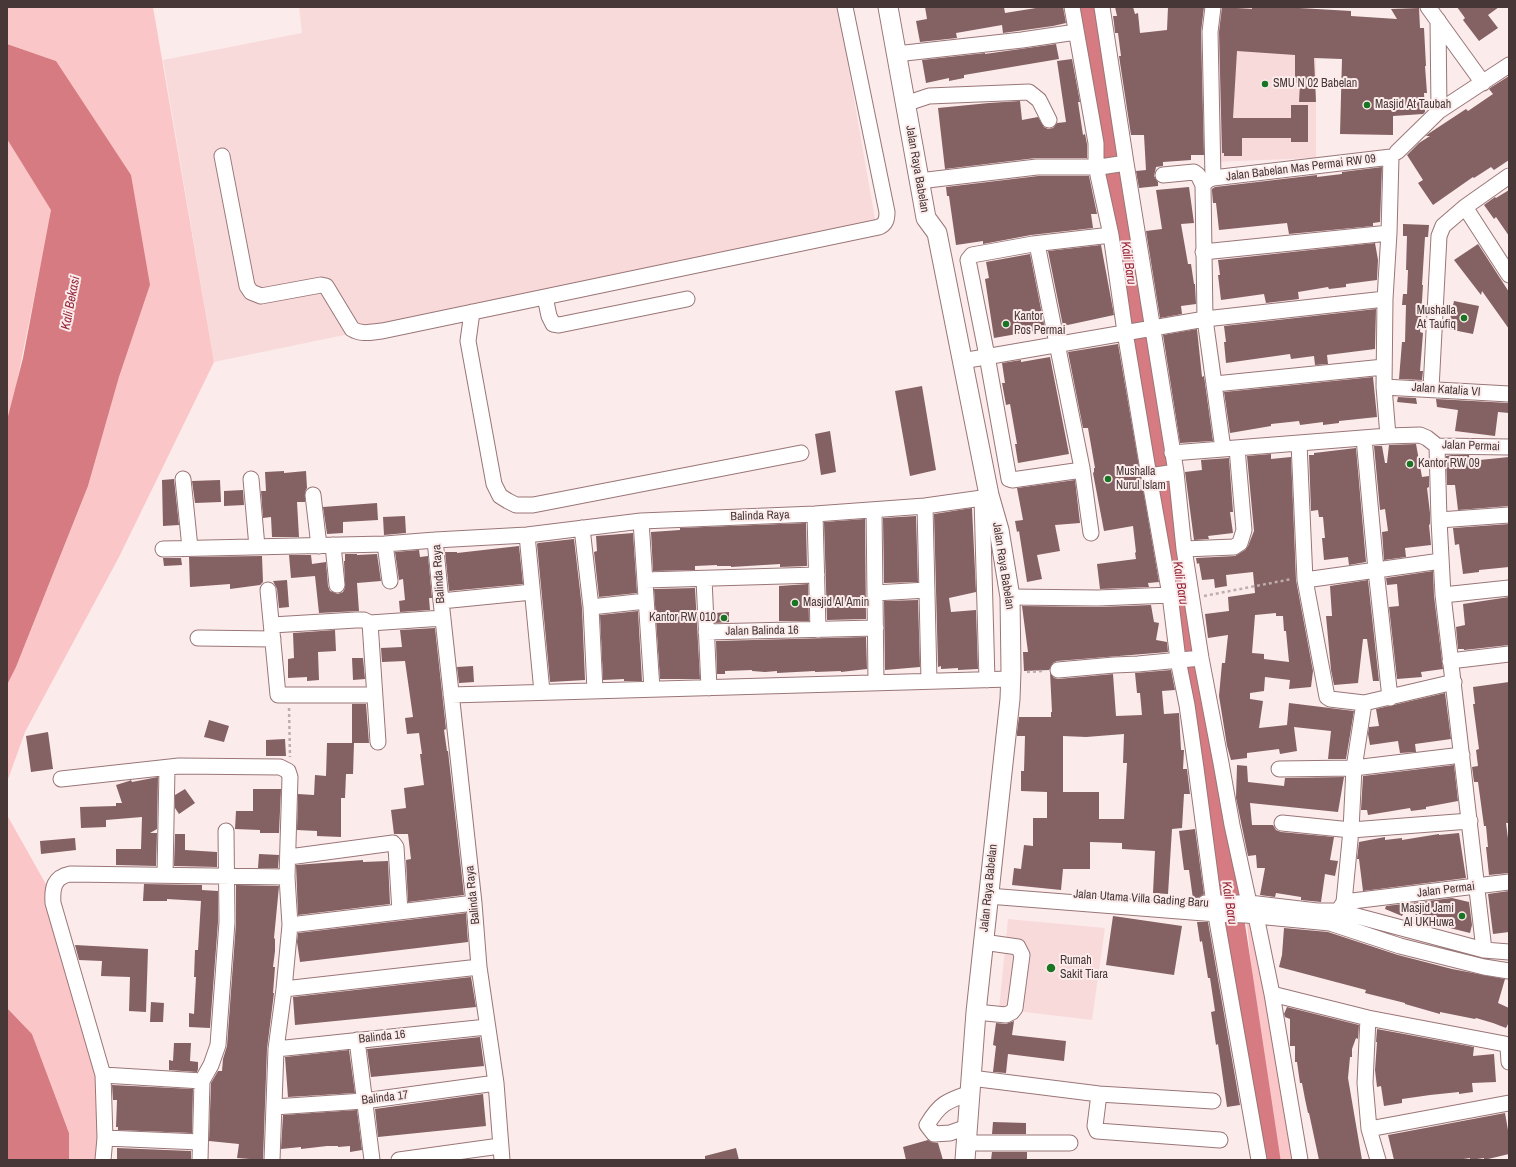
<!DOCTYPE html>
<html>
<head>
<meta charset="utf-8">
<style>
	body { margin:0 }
	#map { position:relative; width:1516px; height:1167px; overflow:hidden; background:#fcebeb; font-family:"Archivo Narrow",sans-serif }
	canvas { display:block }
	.frame { position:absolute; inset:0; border:8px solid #473737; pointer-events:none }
</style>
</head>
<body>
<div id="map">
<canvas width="1516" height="1167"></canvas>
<div class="frame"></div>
</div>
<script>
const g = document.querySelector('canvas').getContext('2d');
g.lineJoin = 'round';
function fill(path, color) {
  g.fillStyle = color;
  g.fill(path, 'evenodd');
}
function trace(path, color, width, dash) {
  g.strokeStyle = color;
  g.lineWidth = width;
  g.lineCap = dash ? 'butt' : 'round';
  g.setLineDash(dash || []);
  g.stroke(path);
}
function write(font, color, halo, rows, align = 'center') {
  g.font = font + ' "Archivo Narrow",sans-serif';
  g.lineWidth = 4;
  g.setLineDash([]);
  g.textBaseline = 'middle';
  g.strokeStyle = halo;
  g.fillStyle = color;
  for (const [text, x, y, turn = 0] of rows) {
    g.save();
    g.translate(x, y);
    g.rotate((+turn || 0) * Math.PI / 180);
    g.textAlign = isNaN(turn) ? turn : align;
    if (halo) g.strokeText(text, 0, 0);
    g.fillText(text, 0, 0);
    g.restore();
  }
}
fill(new Path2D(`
	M299,7H838L876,225L214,362L163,60L302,33Z
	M1216,7H1263L1316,10V158L1213,162Z
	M1008,919L1105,928L1092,1020L999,1009Z`), '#f9dadb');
fill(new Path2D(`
	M7,7H153L214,362L119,557L25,732L7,782V685L16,667L88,486L119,377L150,285L56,61L7,44Z
	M7,139L52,210L16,386L7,420Z
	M7,815L52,895L103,1075V1160H69V1133L32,1034L7,1008Z
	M1246,915L1256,916L1301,1160H1280L1254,994Z`), '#fbc6c8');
fill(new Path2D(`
	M7,44L56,61L131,175L150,285L119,377L88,486L16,667L7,685V420L23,358L51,210L7,139Z
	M7,1008L32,1034L69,1133V1160H7Z`), '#d67b81');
trace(new Path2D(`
	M1085,7L1190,643L1268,1160`), '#d67b81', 25);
fill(new Path2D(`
	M925,7H1004L1005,13L1036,8V7H1063L1066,23L1053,26L1003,33L1002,25L956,33L957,38L920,42L916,21L927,19Z
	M1115,7H1133L1135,14L1138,13L1140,33L1167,30L1168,7H1204L1201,32L1204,155H1191V160L1163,162V166L1156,167L1155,172L1154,176L1158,182V186L1139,188L1136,171L1146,170L1144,135H1131L1119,56H1121L1118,33H1115L1114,23L1113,16H1117Z
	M1222,7L1252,9V7H1282L1351,11V16L1397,19L1391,9L1419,8L1420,28H1424L1426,66H1425L1427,93H1424L1425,112L1423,114L1393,116V135L1340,134L1342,59L1314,58L1316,102H1299L1300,83H1295V55L1237,51L1233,118H1291V105H1308V142H1291V138H1242V156H1224V153H1222L1219,32Z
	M1457,7H1499L1488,15L1498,28L1479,41L1463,20L1465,18Z
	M1056,44L1059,59L964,75V78L949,81V78L926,83L922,60L985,53V54Z
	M1072,59L1080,102H1078L1083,135L1085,134L1087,144V158H1036L945,169L938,108L989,103L1020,101L1022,120L1038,117L1044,127L1048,129L1053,128L1057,123L1066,122L1057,61Z
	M1509,76V160L1494,170L1491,167L1474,178L1473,177L1433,205L1418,183L1423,180L1407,155L1419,143L1430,136H1426L1428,134L1466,109L1468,111L1493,94L1489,89L1490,88Z
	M1382,167L1380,222L1373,223V226L1289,234L1287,223L1219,230L1216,203H1213L1212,191V189L1215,187L1317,175V177L1342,174V172Z
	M1038,176H1089L1097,214H1091L1093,228L1031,235L983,244V241L956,245L949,196H947L946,187Z
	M1189,187L1194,223L1181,224L1188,264H1191L1194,284H1195L1196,304L1181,306L1182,314L1160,318L1146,231L1162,229L1156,190Z
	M1509,190V236L1496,217L1494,219L1484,205L1495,197L1496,198Z
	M1403,224L1429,225L1428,237H1425L1422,285H1423L1420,332L1423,333L1420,371H1423L1422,380L1399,379L1402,342H1405L1406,305H1402L1403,294H1407L1408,270H1406L1407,236H1403Z
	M1375,243L1378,260L1377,280L1346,284V287L1329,289L1328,287L1298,292L1299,299L1266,303L1264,294L1221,300L1218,275H1220L1218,260Z
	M1478,244L1509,292V329L1482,291L1481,295L1454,260Z
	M1101,245L1114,315L1063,326L1048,251Z
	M1030,254L1045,329L994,338L985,279L989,278L986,262Z
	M1454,301L1479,306L1473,334L1448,329Z
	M1376,309L1375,349L1327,355L1328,364L1315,365L1314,356L1291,359L1290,354L1226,363L1224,342H1226L1224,326Z
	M1197,329L1202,377L1204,376L1213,441L1180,443L1163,335Z
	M1118,344L1159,582L1148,583L1149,587L1100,589L1097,564L1136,559L1135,553L1136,552L1133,526L1104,531L1093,473L1094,472V468H1095L1088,428H1083L1068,352Z
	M1050,357L1069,454L1018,463L1015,444H1017L1010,404L1006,405L1002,383H1005L1002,363L1021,360V362Z
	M1373,377L1377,417L1339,421V423L1323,425V422L1300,425L1299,421L1271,424V426L1230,433L1224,392Z
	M922,386L936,470L910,476L895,391Z
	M1398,397L1416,398L1417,404L1397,402Z
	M1436,399L1509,403V413L1498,412L1495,436L1455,431L1458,410L1437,407Z
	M830,431L836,472L821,475L815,434Z
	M1416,444L1422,477L1429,476V487L1427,488L1430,513V524L1429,525L1431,545L1405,548L1406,557L1384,560L1382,532L1388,531L1385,509L1380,510L1374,446H1382L1385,463H1387L1389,445Z
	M1356,448L1366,562L1349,565L1348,557L1324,560L1322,538H1325L1323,517H1319L1318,510L1311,511L1309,455H1314V453Z
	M1271,454V459L1291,457L1296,580L1313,671L1311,687L1289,689L1290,680L1265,677L1264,691L1250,693V699L1263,701L1259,728L1287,725L1289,703L1354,711L1346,759H1328L1331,731L1294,727L1297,751L1280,754L1279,749L1247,753V758L1231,760L1227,746L1219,696L1222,663H1225L1228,635L1208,638L1205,614L1229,611L1228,597L1255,593L1253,572L1226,575L1227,586L1215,588L1214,579L1202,580L1199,563L1197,564L1196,558L1235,556L1245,550L1248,546L1254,531L1247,456ZM1276,613V616H1283L1284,631H1286L1289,662L1264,659V654L1252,653L1255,615Z
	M1452,455H1469L1470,461L1509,457V506L1458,510L1455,485H1447L1446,456Z
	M1229,458L1233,512H1230L1233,533L1208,536L1209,539L1194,540L1185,472L1202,470L1201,460Z
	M284,471V473L306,471L307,488L305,492V502H297L299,537H272L271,517L263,518L261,491H266L265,472Z
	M174,479L179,525L163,526L162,480Z
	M220,480L221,502L195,503L192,481Z
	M1075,480L1080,523L1055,525L1060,551L1037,555L1042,579L1027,582L1019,531L1017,532L1015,521L1023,520L1017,488Z
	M243,490L244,505L224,506V491Z
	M377,503L378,520L343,522V533L327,534L323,507Z
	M972,508L976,592L949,598L951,612L976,610L978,669L958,670V668L941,669V666L938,667L934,514Z
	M405,516L406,533L384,535L383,517Z
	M916,516L918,582L884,583L883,518Z
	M865,519L866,619L827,620L824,522Z
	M806,523L807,566L780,567V564L731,567V566H717V565L695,566V570L653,571L651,532L680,530V528Z
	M1509,524V567L1479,570V572L1463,574L1459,544L1455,545L1453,528Z
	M633,533L637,593L599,597L594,552L597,551L596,536Z
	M574,539L582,608L585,680L550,682L537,544L538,543Z
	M519,546L523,584L449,591L445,552H457V553Z
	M419,550L420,557L428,556L432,598H429L430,610L400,612L399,601L405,600L403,579L399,580L395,552Z
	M345,554H357V555L377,554L381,581L357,583L359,611L319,613L315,576L291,578L289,555H311L312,564L326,562L328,586L330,591L338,594L343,592L345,588L344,561H345Z
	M262,556L263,582L260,585L230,589V584L190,587L189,557Z
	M163,558H181L182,565L164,566Z
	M1433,571L1434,596L1443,669L1421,672L1422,677L1397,679L1389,607L1399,606L1397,584L1387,585L1386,578Z
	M287,580L289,607L279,608L277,589L273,581Z
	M1368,580L1379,681H1373L1367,639H1363L1358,683L1334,685L1331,670L1326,616H1332L1330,586Z
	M808,584L809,621H779V586Z
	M695,588L700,679H660L654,589Z
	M1509,597V645L1464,650V649H1458L1456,627L1465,625L1463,604Z
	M918,600L920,667L885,670L884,601Z
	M1151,605L1154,622L1159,623L1156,640L1167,642L1168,652L1057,661L1053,663L1049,670L1024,671L1023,652H1028L1022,606L1098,607Z
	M638,611L642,681H624V679L603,680L600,615Z
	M729,612V622L715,623V613Z
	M435,628L446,729L444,730L447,751H448L464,895L408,902L406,860L411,859L408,834H394L391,810L406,808L404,788L424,785L420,754H422L419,733L407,734L405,718L413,717L405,661L382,662L381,648L402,647L400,630Z
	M335,630L336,651L318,652L319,680L307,681V677L288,678V659L294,658L293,633Z
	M866,637L867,669L841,672V671L815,672V671L777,673V671L765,672L752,671V670L725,671V674H717L716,641Z
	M352,658H363L365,679L353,680Z
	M473,666L474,682L459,683L457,667Z
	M1171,670L1175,690L1162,691L1164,714L1179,713L1181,750H1184L1183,769H1187L1190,794H1184L1182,828L1172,829L1168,894L1153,893L1155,851L1122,849V843L1090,842V869H1063L1061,890L1012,885L1014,868L1021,869L1024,845L1033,846V818H1047V792L1021,791V771H1024L1025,736H1017V732L1019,717H1051V712H1052L1050,672L1054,678L1058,679L1113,674L1116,716L1142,715L1140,693H1137L1135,673ZM1124,734L1123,763H1127L1124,819H1099V792H1063V736L1086,737Z
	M1509,682V823H1506L1509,846V873L1489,875L1486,847H1488L1486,826H1484L1478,782H1474L1472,767L1478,766L1476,750L1479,749L1473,704H1475L1473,687Z
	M1445,693L1451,739L1415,744L1416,752L1400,753L1398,741L1370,745L1368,734L1369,727L1379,726L1376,709Z
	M352,704H366L369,743H352Z
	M209,720L229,726L224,742L204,737Z
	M48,732L53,769L31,772L26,736Z
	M285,739L286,756H266V740Z
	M327,743H354L353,774H346L345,798H341V837L317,836V831L297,830L298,794L314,795L315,775L326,776Z
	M1237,765L1247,766L1248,782L1284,786L1285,778L1344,777L1338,812L1250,803L1252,825H1273L1276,830L1281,832L1334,837L1330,860L1338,861L1335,876L1325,874L1321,902L1301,900V897L1276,893L1275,897L1260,895L1265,868H1257L1256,855L1248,856L1236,798Z
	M1454,765L1458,801L1426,807V809L1411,811L1410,808L1368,815L1367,810H1361L1363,776Z
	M158,777L157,829L150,833H157L156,866L116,865V849H141L142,817L106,820V827L81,828L80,807L116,806V803H122L116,785L129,781L131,780L132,782Z
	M185,789L195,803L179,814L175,808V795Z
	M253,789H281L279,833H260V830L235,829L236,811H253Z
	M1195,829L1204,894L1198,898L1193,899L1189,870H1184L1179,831Z
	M1459,833L1466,878L1363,891L1359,859H1357L1359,842L1385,837V840L1402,838V840L1439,834V835Z
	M175,834H185V850L217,852V867L174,866Z
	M75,838L76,850L41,854L40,841Z
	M259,854L279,855L278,868H258Z
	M363,860V862L388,861L390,904L298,915L296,865Z
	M144,884L202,885V890L218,891V922L210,1028L189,1027V1013L194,1014L196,977H194L195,950H198L201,901L167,899V901H143Z
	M236,885L279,886L274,938L275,939V951L273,967H275L273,993H274L267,1049L263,1160L237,1158L239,1144L209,1141L211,1083L218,1071H222L223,1059L227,1046L236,923Z
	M1509,891V932L1493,934L1488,894Z
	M1452,898L1469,902L1472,925L1470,933L1446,927L1447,924L1425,915L1424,918L1405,910L1402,916L1385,909L1386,906Z
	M466,913L468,942L300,962L297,942L298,933Z
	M1113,916L1182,926L1174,975L1106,965Z
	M1197,922H1208L1240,1105L1227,1107L1218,1044L1216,1045L1211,1012L1215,1011L1210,978H1208L1202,941L1200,942Z
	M1284,928L1328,932L1398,955L1452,969L1505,979L1498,1003L1509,1008V1022L1506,1028L1493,1023L1476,1018L1475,1019L1440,1012V1014L1405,1004V1003L1365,993L1366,990L1279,967L1282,955Z
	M75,945L148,949L146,1012L129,1011L130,977L101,976L102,961L79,960Z
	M471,977L476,1007L295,1025L293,997Z
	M151,1002L164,1003L163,1022H150Z
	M1287,1007L1359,1025L1358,1039L1356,1038L1352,1049V1057H1350L1348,1078L1362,1160H1319L1309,1113H1308L1305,1099L1302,1083H1300L1297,1062H1295V1046H1290V1019L1285,1017L1284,1014Z
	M1014,1021L1012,1035L1066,1041L1064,1061L1008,1054L1006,1073L993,1072L996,1046L993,1045L996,1023L1006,1024Z
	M1377,1029L1474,1047L1473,1056L1494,1054L1496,1082L1472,1083L1473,1092L1459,1094V1092L1430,1095L1402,1099V1103L1384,1106L1381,1086L1377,1087L1375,1070L1377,1042H1376Z
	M480,1037L484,1066L371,1077L367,1049Z
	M174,1043H191L190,1061L198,1062V1069L197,1072L169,1070V1060L173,1061Z
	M349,1050L355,1093L288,1097L285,1057Z
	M112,1085L193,1089L192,1133L118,1130V1127H116L117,1100H113Z
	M483,1094L486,1126L378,1137L375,1109Z
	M357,1110L362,1150L350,1152V1146L338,1147V1146H327L301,1149V1147L281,1149L283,1115Z
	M1505,1113L1509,1136V1154L1484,1160V1158L1470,1160V1158L1457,1160H1394L1388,1135Z
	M993,1122L1026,1123V1134H992Z
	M928,1140L931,1142L938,1143L943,1160H906L903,1147Z
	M117,1148L191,1151V1160H117Z
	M736,1148L739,1160H705V1156Z
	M992,1152H1027V1160H991Z`), '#846163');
const minor = new Path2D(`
	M1072,7L1096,143V166L1111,235L1125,332L1149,476L1170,595L1178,660L1187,705L1196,768L1214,904L1259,1160
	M1102,7L1126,163L1176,472L1184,549L1201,658L1221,763L1232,825L1249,903L1256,916L1272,994L1300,1160
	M1213,7L1210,32L1213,178
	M1428,7L1483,83
	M1438,20L1439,111
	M896,54L1022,40L1076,32
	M905,104L929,96L1029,92L1039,100L1049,120
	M1397,152L1439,111L1509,65
	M222,156L247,286L251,292L261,296L321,285L326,286L352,329C362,335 371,332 382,331L879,227C886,224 887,219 887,212L845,7
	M1163,175L1194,172L1198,175L1203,185
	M919,181L1037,167H1100L1126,163
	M1465,207L1509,275
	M1037,244L1082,468L1091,533
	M1203,252L1389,233
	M545,297L549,316L553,324L559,325L687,299
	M472,312L468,341L494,484L500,496L508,501L516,505H533L801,453
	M962,361L1205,319L1385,299
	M1215,384L1384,367
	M1384,387L1509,394
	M1431,389L1439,236L1443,226L1465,207L1509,176
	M1364,438L1376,570L1390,698
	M1299,443L1305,580L1327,697L1330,699L1364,703L1454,682
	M1437,446L1439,520L1443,595L1484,950
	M1223,449L1205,319L1203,185L1208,180L1213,178L1391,157L1389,233L1385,299L1384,387L1388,436
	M1172,453L1388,436L1420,435L1427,438L1437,446L1509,447
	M1082,470L1012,480L1009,479L987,356L968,260L972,255L1033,244L1111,235
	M1149,476L1176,472
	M183,479L190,548
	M251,479L257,547
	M313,495L319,546
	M982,498L987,680
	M925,506L929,681
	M874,510L876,683
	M815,514L818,630
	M1439,520L1509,515
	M641,521L652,689
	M582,528L591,607L595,691
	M527,535L542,692
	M385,544L390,581
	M333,545L337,585
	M163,549L385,544L435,540
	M1184,549L1234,547L1240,543L1244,530L1237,448
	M704,579L709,688
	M645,580L817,575
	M1305,580L1441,561
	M268,590L278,695H374
	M875,593L927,590
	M1443,595L1509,588
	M1010,597L1098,598L1170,595
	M441,601L532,592
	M591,607L646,601
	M370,623L378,742
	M272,625L356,620H364L370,623L443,618
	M706,632L876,628
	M198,638L273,639
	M1450,661L1509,654
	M1058,670L1114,665L1138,664L1201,658
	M451,695L1010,679
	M1279,769L1354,768L1462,755
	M61,779L179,766L280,767L288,771L290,777L287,877L290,925L284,989L276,1049L272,1160
	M1282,823L1351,830L1470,821
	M289,857L393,843L396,847L400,912
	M165,875L167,768
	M988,896L1217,914L1246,915L1330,923L1400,946L1484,967L1509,971
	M1344,902L1351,830L1354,768L1364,703
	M1205,903H1249L1317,911H1338L1484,950L1509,952
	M1339,910L1344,902L1509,882
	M290,925L474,903
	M284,989L479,967
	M1272,994L1368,1018L1505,1044L1508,1047L1509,1062
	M976,1012L1006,1015L1012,1012L1015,1008L1022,955L1018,947L983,942
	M1368,1018L1365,1083L1369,1129L1378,1160
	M357,1040L372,1160
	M276,1049L487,1027
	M103,1075L202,1081
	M971,1078L1099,1094L1213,1101
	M1099,1094L1095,1126L1097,1131L1220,1140
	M274,1107L364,1101L496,1083
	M967,1127L950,1133L934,1134L927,1125C940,1103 947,1101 970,1093
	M1369,1129L1509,1103
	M105,1138L200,1142
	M966,1143H1070
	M103,1160L105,1138L103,1075L53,903C52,888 54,877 70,874L287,877
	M200,1160L202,1081L211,1065L218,1045L227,922L226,831
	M399,1160L500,1146
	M502,1160L496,1083L479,967L474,903L441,601L435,540L527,535L641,521L815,514L925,506L982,498L989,495`);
const major = new Path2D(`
	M888,7L926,218L937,233L989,495L999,530L1010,597L1011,671L1010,699L976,1012L965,1160`);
trace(minor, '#9a7677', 17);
trace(major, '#9a7677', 21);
trace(new Path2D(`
	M1204,596L1292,579
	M1027,672L1044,671
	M289,708L290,757`), '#beadad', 2.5, [3, 3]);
trace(minor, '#fff', 15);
trace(major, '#fff', 19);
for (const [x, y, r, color] of [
	[1265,84,4,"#197523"],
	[1367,105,4,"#197523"],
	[1464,318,4,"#197523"],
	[1006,324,4,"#197523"],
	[1410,464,4,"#197523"],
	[1108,479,4,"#197523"],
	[795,603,4,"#197523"],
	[724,618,4,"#197523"],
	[1462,916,4,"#197523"],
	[1051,968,5,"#197523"]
]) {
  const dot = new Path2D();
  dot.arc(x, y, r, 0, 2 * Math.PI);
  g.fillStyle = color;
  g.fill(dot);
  trace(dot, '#fcebeb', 1.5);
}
write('12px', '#473737', '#fcebeb', [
	["SMU N 02 Babelan",1273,84],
	["Masjid At Taubah",1375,105],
	["Mushalla",1456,311,"right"],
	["At Taufiq",1456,325,"right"],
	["Kantor",1014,317],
	["Pos Permai",1014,331],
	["Kantor RW 09",1418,464],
	["Mushalla",1116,472],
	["Nurul Islam",1116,486],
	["Masjid Al Amin",803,603],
	["Kantor RW 010",716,618,"right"],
	["Masjid Jami",1454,909,"right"],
	["Al UKHuwa",1454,923,"right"],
	["Rumah",1060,961],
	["Sakit Tiara",1060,975]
], 'left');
write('12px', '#473737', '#fcebeb', [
	["Jalan Babelan Mas Permai RW 09",1301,168,-7],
	["Jalan Raya Babelan",917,169,80],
	["Jalan Katalia VI",1446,390,4],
	["Jalan Permai",1471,446,2],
	["Balinda Raya",760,516,-2],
	["Jalan Raya Babelan",1003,566,81],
	["Balinda Raya",439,574,-94],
	["Jalan Balinda 16",762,631,-1],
	["Jalan Raya Babelan",989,888,-84],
	["Jalan Permai",1446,890,-7],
	["Balinda Raya",473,895,-96],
	["Jalan Utama Villa Gading Baru",1141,899,4],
	["Balinda 16",382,1037,-6],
	["Balinda 17",385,1098,-7]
]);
write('italic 13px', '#942739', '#fcebeb', [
	["Kali Baru",1128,263,81],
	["Kali Bekasi",71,303,-79],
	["Kali Baru",1180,583,81],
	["Kali Baru",1229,903,81]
]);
</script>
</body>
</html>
